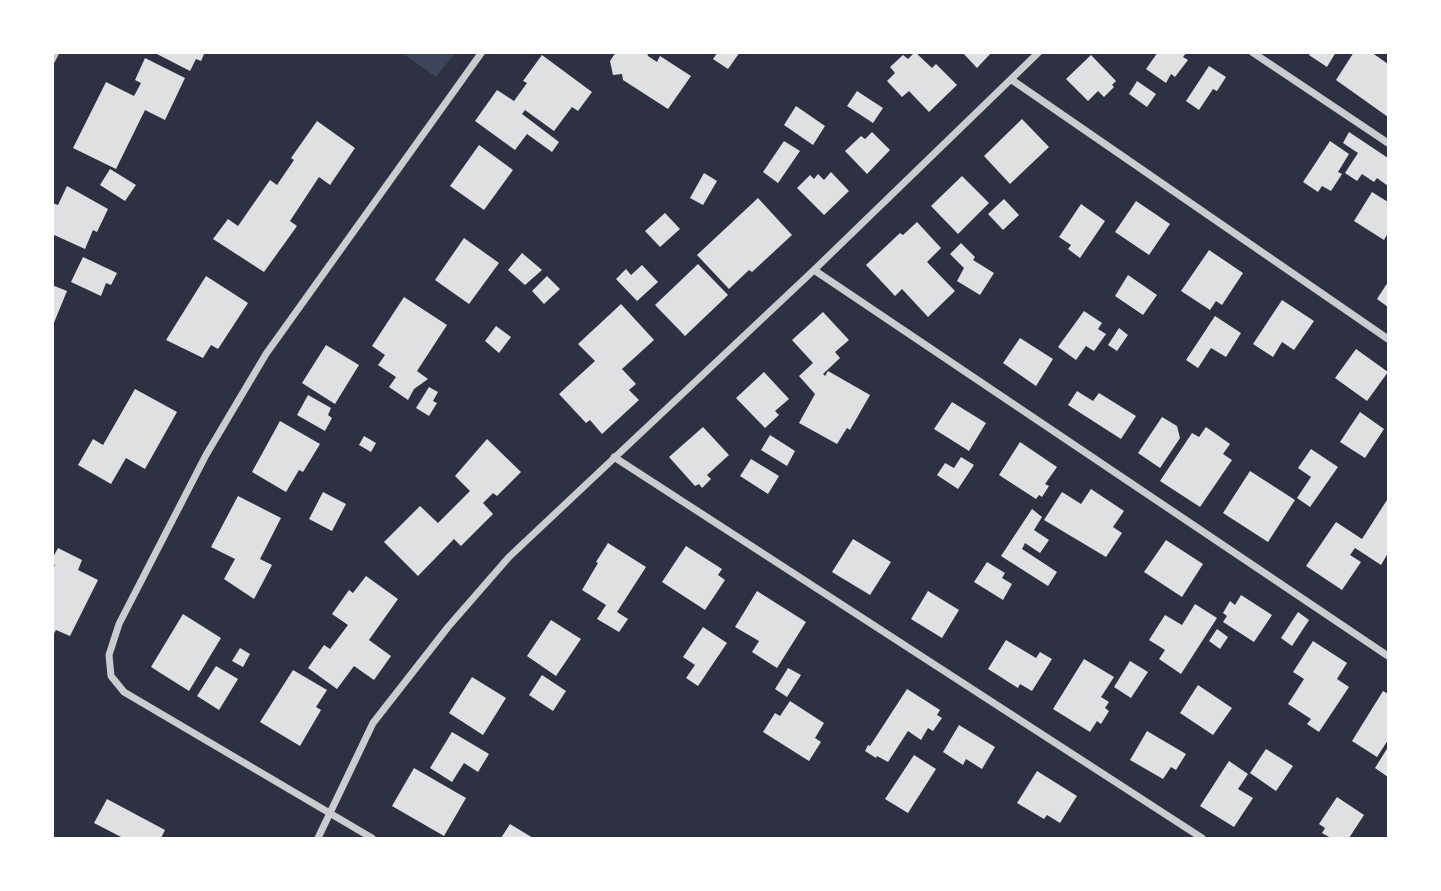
<!DOCTYPE html>
<html>
<head>
<meta charset="utf-8">
<style>
	body { margin:0 }
	#map { position:relative; width:1441px; height:891px; overflow:hidden; background:#2d3142; font-family:Karla,sans-serif }
	canvas { display:block }
	.frame { position:absolute; inset:0; border:54px solid #fff; pointer-events:none }
</style>
</head>
<body>
<div id="map">
<canvas width="1441" height="891"></canvas>
<div class="frame"></div>
</div>
<script>
const g = document.querySelector('canvas').getContext('2d');
g.lineJoin = 'round';
function fill(path, color) {
  g.fillStyle = color;
  g.fill(path, 'evenodd');
}
function trace(path, color, width, dash) {
  g.strokeStyle = color;
  g.lineWidth = width;
  g.lineCap = dash ? 'butt' : 'round';
  g.setLineDash(dash || []);
  g.stroke(path);
}
fill(new Path2D(`
	M402,53H455L436,77Z`), '#3c4559');
fill(new Path2D(`
	M153,52H205L201,61L196,59L190,71Z
	M616,52H647L648,56L657,62L660,56L691,76L668,109L623,80L622,74L613,75L610,61Z
	M718,52H740L728,69L713,59Z
	M915,52L932,68L936,64L957,85L929,112L909,91L902,97L887,81L895,73L890,67L903,55L908,59Z
	M962,52H992L977,68Z
	M1158,52H1187L1183,57L1188,60L1175,77L1171,74L1166,83L1146,69Z
	M1311,52H1336L1327,67L1309,55Z
	M1354,52H1371L1388,64V117L1336,80Z
	M542,55L592,92L578,111L572,107L554,131L525,110L522,114L559,142L552,152L527,134L515,150L475,121L497,90L514,101L527,83L523,81Z
	M1091,55L1116,81L1112,85L1114,87L1104,97L1098,91L1088,101L1066,79Z
	M145,58L185,78L165,120L145,110L116,169L73,148L106,82L134,96L141,83L135,80Z
	M1209,66L1226,77L1217,91L1213,89L1199,110L1186,101Z
	M1137,81L1156,94L1147,107L1129,94Z
	M857,91L883,108L873,123L847,106Z
	M796,106L825,126L813,145L784,125Z
	M1022,119L1049,147L1010,184L984,156Z
	M317,121L355,148L330,185L319,177L290,221L297,226L264,272L213,239L228,219L238,226L270,180L277,185L294,160L291,158Z
	M872,132L890,150L867,174L845,151L861,136L865,139Z
	M1349,132L1388,158V186L1377,178L1374,182L1362,174L1357,181L1345,173L1358,153L1343,143Z
	M784,141L800,151L778,183L763,172Z
	M1330,141L1349,154L1338,172L1342,174L1331,191L1322,186L1318,192L1303,182Z
	M479,145L513,170L484,210L450,186Z
	M110,169L136,185L125,201L100,185Z
	M831,172L849,191L824,215L797,188L810,175L814,179L818,174L824,180Z
	M704,173L717,181L703,205L690,198Z
	M962,176L989,203L958,234L931,206Z
	M67,186L108,209L97,232L93,230L85,249L52,234V203L58,205Z
	M1372,192L1388,202V233L1384,240L1354,221Z
	M758,198L792,235L752,272L749,270L729,289L697,255Z
	M1004,199L1019,215L1003,230L988,214Z
	M1136,201L1170,224L1149,255L1115,232Z
	M1081,204L1105,221L1080,258L1068,249L1071,245L1059,237Z
	M665,213L680,229L660,247L645,231Z
	M917,222L941,248L927,262L955,291L928,317L902,289L895,296L866,265L900,233L903,235Z
	M464,238L499,263L469,304L435,280Z
	M961,243L975,257L973,260L994,273L980,295L957,281L964,268L950,254Z
	M1209,250L1243,273L1222,305L1216,301L1210,310L1181,291Z
	M522,253L542,270L525,285L508,270Z
	M83,257L117,273L111,285L106,283L101,296L71,282Z
	M698,264L728,295L685,336L655,305Z
	M642,265L658,282L637,301L616,279L626,269L631,275Z
	M1128,275L1157,295L1143,315L1115,296Z
	M206,276L248,303L218,349L211,345L203,358L166,340Z
	M547,276L560,289L544,304L532,291Z
	M1388,282V307L1377,299Z
	M52,285L67,291L53,325H52Z
	M404,297L447,325L417,371L428,379L414,389L408,400L389,387L396,377L378,365L385,355L372,346Z
	M1282,300L1314,321L1294,350L1282,342L1273,357L1253,344Z
	M621,304L654,340L622,369L636,384L629,390L639,400L602,434L590,420L586,423L559,394L595,361L578,344Z
	M1084,311L1102,323L1098,329L1106,334L1094,351L1086,346L1076,360L1058,347Z
	M823,312L849,340L835,352L840,358L823,374L825,376L828,371L870,395L850,430L847,428L837,444L799,423L815,394L799,376L813,363L792,340Z
	M1215,316L1241,333L1226,357L1211,348L1198,368L1186,360Z
	M496,326L511,337L499,353L485,341Z
	M1119,328L1128,335L1117,351L1108,345Z
	M1020,338L1053,359L1036,386L1003,363Z
	M326,345L359,365L335,404L302,383Z
	M1356,349L1388,372L1367,401L1335,378Z
	M764,372L789,399L775,411L779,415L765,428L736,398Z
	M429,387L438,392L433,401L437,403L429,416L416,408Z
	M135,389L177,412L145,469L126,458L111,484L78,465L93,439L103,445Z
	M1077,391L1093,401L1099,393L1136,416L1121,439L1068,405Z
	M308,395L331,408L328,415L332,418L325,431L297,415Z
	M952,402L986,423L969,451L934,429Z
	M1360,412L1384,429L1365,458L1340,442Z
	M1162,417L1177,426L1180,438L1160,468L1138,453Z
	M280,421L320,444L303,472L299,470L286,492L252,472Z
	M703,427L729,455L707,475L711,479L702,488L699,484L695,486L669,457Z
	M1206,427L1230,444L1223,454L1232,460L1200,507L1160,481L1192,433L1199,437Z
	M770,435L795,451L787,466L761,450Z
	M364,436L376,443L371,452L359,445Z
	M487,439L521,472L497,496L493,493L483,503L493,514L461,546L454,539L418,576L384,542L420,506L438,523L470,491L455,476Z
	M1020,442L1057,467L1045,484L1049,486L1042,497L1039,495L1036,499L999,475Z
	M1311,449L1338,467L1310,507L1297,498L1311,477L1298,468Z
	M961,457L974,465L958,489L937,475L945,463L954,468Z
	M751,459L779,476L768,494L740,476Z
	M1250,471L1295,500L1268,542L1223,513Z
	M1091,489L1124,511L1113,527L1122,533L1106,557L1044,520L1062,492L1081,504Z
	M323,492L346,504L332,531L309,519Z
	M238,496L281,518L260,559L272,565L254,599L224,579L235,559L211,547Z
	M1387,500L1388,553L1381,565L1355,548L1350,555L1361,562L1342,590L1306,566L1336,522L1362,539Z
	M1032,509L1042,517L1034,530L1049,540L1040,553L1025,543L1022,549L1057,572L1048,586L1001,556Z
	M853,539L891,562L870,595L832,572Z
	M1166,540L1203,564L1182,597L1144,572Z
	M608,543L646,567L617,612L628,619L619,632L597,619L606,605L582,590L598,563L596,562Z
	M686,546L722,569L718,575L725,580L705,610L662,582Z
	M58,548L82,560L78,570L98,580L70,636L56,630L52,637V570L55,565L52,563V559Z
	M987,562L1005,573L1002,578L1012,584L1003,600L974,582Z
	M366,576L398,599L369,640L391,656L374,680L354,666L337,689L308,668L324,645L330,649L348,625L332,614L349,590L353,593Z
	M757,591L806,622L777,668L752,652L759,641L735,627Z
	M928,591L959,610L942,638L911,619Z
	M1241,595L1272,615L1254,642L1223,622L1227,616L1223,613L1230,601L1235,605Z
	M1195,604L1217,618L1181,674L1159,659L1165,650L1149,640L1165,615L1182,625Z
	M1298,612L1309,620L1292,646L1281,638Z
	M183,614L221,638L189,691L151,667Z
	M551,620L581,639L556,676L527,656Z
	M703,627L727,643L698,686L686,678L695,665L683,657Z
	M1217,629L1228,637L1220,649L1209,641Z
	M1006,640L1036,658L1040,652L1052,659L1032,691L1020,684L1018,688L988,669Z
	M1313,641L1347,663L1337,679L1349,687L1319,732L1307,724L1311,719L1288,704L1304,679L1293,672Z
	M240,648L250,654L243,667L232,661Z
	M1084,659L1114,677L1101,697L1109,702L1105,708L1109,711L1101,724L1097,721L1090,732L1053,709Z
	M1130,661L1148,672L1131,698L1114,687Z
	M216,666L238,679L219,710L197,696Z
	M788,668L801,675L787,697L775,689Z
	M293,670L327,690L316,707L321,710L300,746L260,722Z
	M542,675L566,691L553,711L529,695Z
	M472,677L506,698L483,735L449,713Z
	M1198,685L1232,708L1213,735L1180,713Z
	M907,689L940,710L937,715L942,718L933,731L928,728L921,740L908,731L888,762L877,756L876,758L865,751L868,745L870,746Z
	M1383,691L1388,694V740L1377,757L1352,741Z
	M790,701L824,723L815,738L821,742L809,761L763,732L775,713L780,716Z
	M959,725L995,747L982,769L966,759L963,765L943,752Z
	M1147,731L1186,754L1176,770L1171,767L1163,779L1130,760Z
	M452,732L489,754L478,772L464,763L452,782L430,768Z
	M1388,747V777L1375,768Z
	M1266,749L1293,766L1276,791L1250,773Z
	M914,755L936,769L908,813L885,799Z
	M1229,761L1248,774L1238,789L1253,798L1234,827L1200,806Z
	M414,768L466,798L444,836L392,806Z
	M1037,771L1077,796L1060,823L1047,815L1044,819L1017,803Z
	M1337,797L1364,815L1349,838H1331L1322,833L1325,828L1319,824Z
	M107,799L165,830L161,838H123L94,823Z
	M510,824L533,838H501Z`), '#e0e0e3');
trace(new Path2D(`
	M1252,52L1388,143
	M52,60L56,52
	M1012,80L1388,339
	M814,270L1388,656
	M614,457L1202,838
	M318,838L373,723L448,627L509,557L814,270L1039,52
	M372,838L124,692L111,676L109,655L119,624L206,455L266,354L482,52`), '#caccd0', 7);
</script>
</body>
</html>
